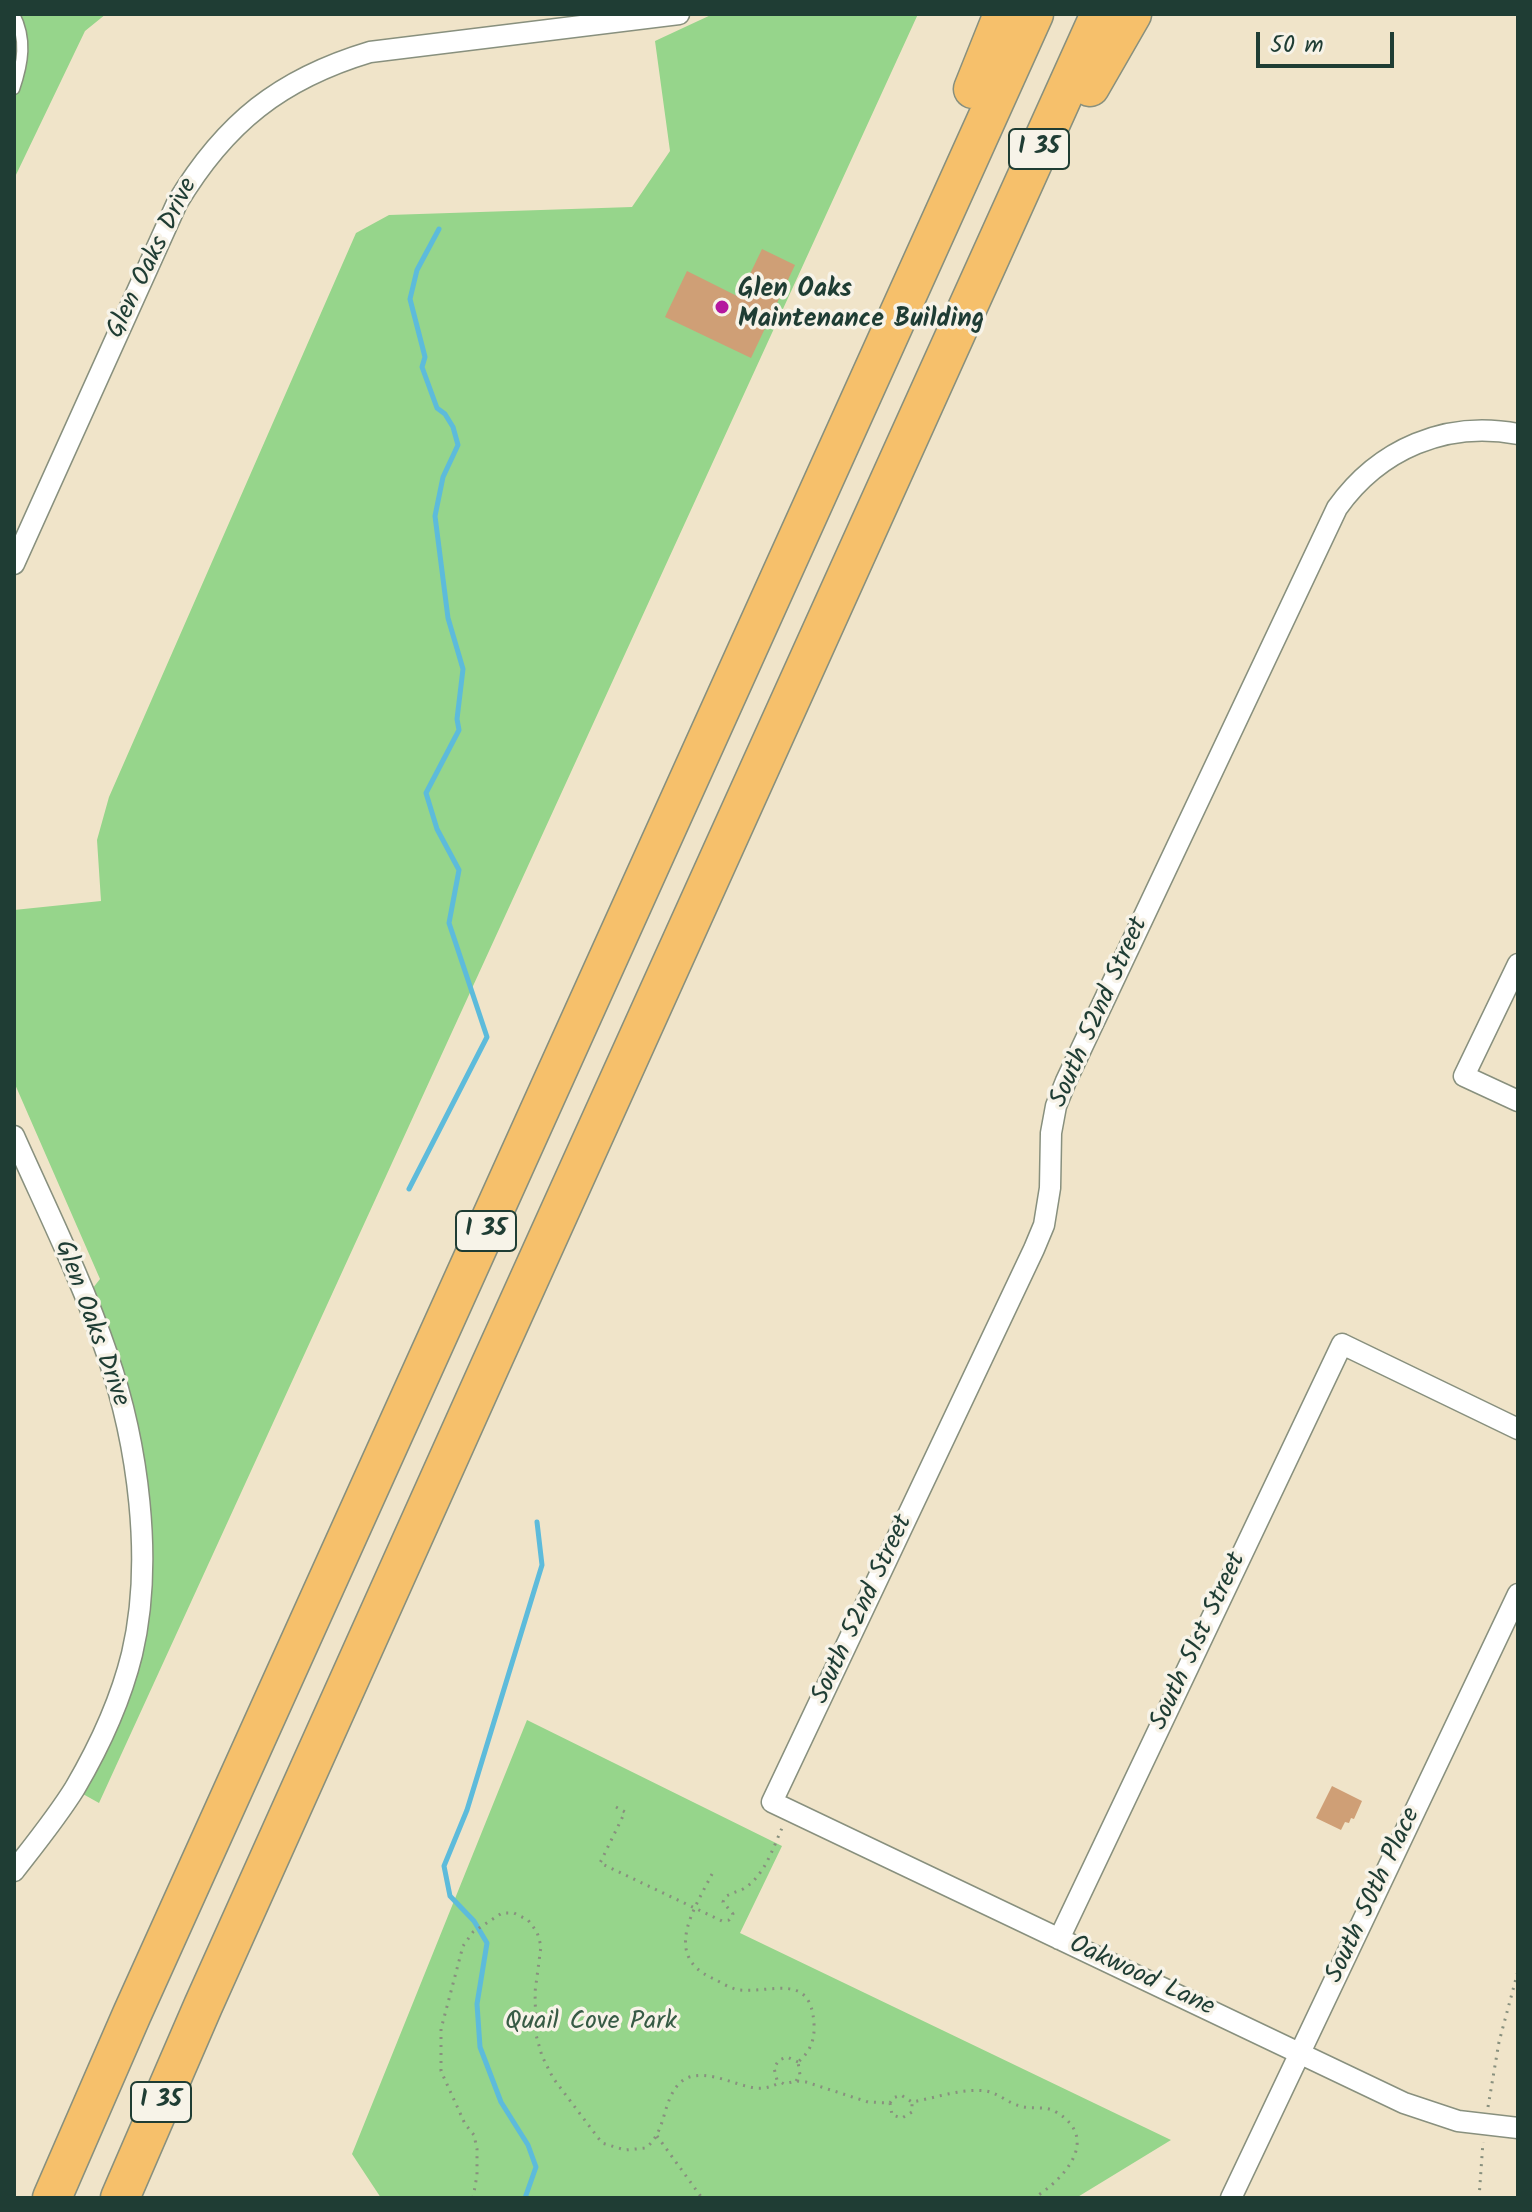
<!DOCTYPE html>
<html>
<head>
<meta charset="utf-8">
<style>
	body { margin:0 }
	#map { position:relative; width:1532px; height:2212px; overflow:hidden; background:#f0e4c9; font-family:Kalam,sans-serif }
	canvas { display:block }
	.frame { position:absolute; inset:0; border:16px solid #1f3d34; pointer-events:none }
	.scale { position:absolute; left:1256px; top:32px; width:138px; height:36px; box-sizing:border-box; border:4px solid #1f3d34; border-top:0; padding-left:10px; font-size:24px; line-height:28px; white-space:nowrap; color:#1f3d34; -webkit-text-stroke:6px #f7f3e8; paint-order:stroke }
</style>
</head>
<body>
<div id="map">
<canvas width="1532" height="2212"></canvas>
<div class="frame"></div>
<div class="scale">50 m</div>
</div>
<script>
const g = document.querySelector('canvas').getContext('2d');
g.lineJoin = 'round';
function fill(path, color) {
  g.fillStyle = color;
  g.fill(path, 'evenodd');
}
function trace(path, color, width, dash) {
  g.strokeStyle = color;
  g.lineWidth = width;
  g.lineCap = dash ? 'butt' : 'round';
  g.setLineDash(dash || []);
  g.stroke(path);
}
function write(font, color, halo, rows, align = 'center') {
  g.font = font + ' Kalam,sans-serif';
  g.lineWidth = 7;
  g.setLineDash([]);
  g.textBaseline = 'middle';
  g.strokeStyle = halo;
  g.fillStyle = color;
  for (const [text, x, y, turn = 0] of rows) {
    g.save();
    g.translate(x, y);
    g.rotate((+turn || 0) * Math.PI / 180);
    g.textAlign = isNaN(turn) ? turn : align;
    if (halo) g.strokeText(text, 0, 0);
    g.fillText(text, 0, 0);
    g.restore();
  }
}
fill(new Path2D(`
	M14,14H106L85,31L14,179Z
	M713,14H918L99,1803L74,1789L132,1654L139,1511L85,1298L100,1279L14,1082V910L101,901L97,840L109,797L356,233L389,215L632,207L670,151L655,41Z
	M527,1720L782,1846L740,1933L1171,2140L1076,2198H381L352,2154Z`), '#96d58b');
trace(new Path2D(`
	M409,1189L487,1037L449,923L459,870L437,829L426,793L459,730L457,719L463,669L448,618L435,516L443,477L458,445L453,427L445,414L437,408L422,367L425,357L410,299L417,270L439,229
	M525,2198L536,2167L528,2145L501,2102L480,2047L477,2004L487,1943L474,1921L450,1896L444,1866L467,1810L542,1565L537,1522`), '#5dbbdb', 5);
fill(new Path2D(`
	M762,249L795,265L751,358L665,317L687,271L739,297Z
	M1332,1786L1362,1801L1354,1819L1351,1818L1349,1823L1345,1822L1341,1830L1316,1818Z`), '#cf9f76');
const service = new Path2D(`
	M14,14C27,39 23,63 14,89`);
const minor = new Path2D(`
	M1518,434C1446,420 1379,449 1337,508L1066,1081L1056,1106L1051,1133L1050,1188L1044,1225L1034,1249L772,1802L1404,2103L1458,2121L1518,2128
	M14,564L177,203C225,123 280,79 370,52L679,14
	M1518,964L1464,1076L1518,1101
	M14,1136C46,1208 82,1280 107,1354C138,1443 154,1561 132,1654C121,1699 99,1747 75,1788C57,1817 35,1844 14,1871
	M1059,1939L1342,1344L1518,1429
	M1231,2198L1518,1594`);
const motorway = new Path2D(`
	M1090,87L1132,14
	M973,89L1003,14
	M52,2198L132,2014L1034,14
	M120,2198L203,2006L490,1366L1100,14`);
trace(service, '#88907e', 13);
trace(minor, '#88907e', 23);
trace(motorway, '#88907e', 41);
trace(new Path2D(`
	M616,1807L625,1812L600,1863L722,1921L729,1920L733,1914L723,1902L725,1897C731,1893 737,1892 743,1889C764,1877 773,1848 782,1828
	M712,1874C695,1908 662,1955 712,1978C721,1982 730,1989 740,1990C773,1993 811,1972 814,2024C815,2040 810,2052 798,2062
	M798,2062L787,2057L779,2060L774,2068L777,2080L784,2084L796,2081L806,2082L868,2102L890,2103L893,2098L901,2095L912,2102C935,2098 962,2088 986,2091C998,2093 1008,2103 1020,2106C1032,2110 1045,2105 1056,2112C1102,2139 1063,2180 1034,2198
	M796,2081L800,2075L798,2062
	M890,2103L892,2115L902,2118L912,2112V2103
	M1488,2107L1499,2042L1518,1971
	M657,2136L702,2198
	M473,2198L477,2175V2149L474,2135L465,2124L441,2071V2029L463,1946L473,1932L502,1913H514L528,1920L537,1932L541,1946L535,1992L536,2035L542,2056L553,2078L602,2143L625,2150L646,2148C666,2131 662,2105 677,2086C696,2062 734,2086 756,2088C766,2089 773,2086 781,2082
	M1479,2198L1483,2142`), '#88907e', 3, [2, 6]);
trace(service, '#fff', 10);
trace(minor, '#fff', 20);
trace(motorway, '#f6c06b', 38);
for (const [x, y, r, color] of [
	[722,307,8,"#b5179e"]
]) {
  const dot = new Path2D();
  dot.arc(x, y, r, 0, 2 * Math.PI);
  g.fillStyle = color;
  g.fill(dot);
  trace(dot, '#f7f3e8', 3);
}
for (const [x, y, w] of [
	[1039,149,60],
	[486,1231,60],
	[161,2102,60]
]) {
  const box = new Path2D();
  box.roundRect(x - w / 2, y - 20, w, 40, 6);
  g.fillStyle = '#f7f3e8';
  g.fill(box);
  trace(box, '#1f3d34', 2);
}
write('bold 24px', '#1f3d34', null, [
	["I 35",1039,149],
	["I 35",486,1231],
	["I 35",161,2102]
]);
write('26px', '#1f3d34', '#f7f3e8', [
	["Glen Oaks Drive",154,259,-64],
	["South 52nd Street",1101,1013,-66],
	["Glen Oaks Drive",90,1324,70],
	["South 52nd Street",864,1610,-65],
	["South 51st Street",1200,1642,-65],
	["South 50th Place",1375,1896,-65],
	["Oakwood Lane",1141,1978,25]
]);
write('bold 26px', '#1f3d34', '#f7f3e8', [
	["Glen Oaks",738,292],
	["Maintenance Building",738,322]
], 'left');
write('26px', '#375b45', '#f7f3e8', [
	["Quail Cove Park",591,2024]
]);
</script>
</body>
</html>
